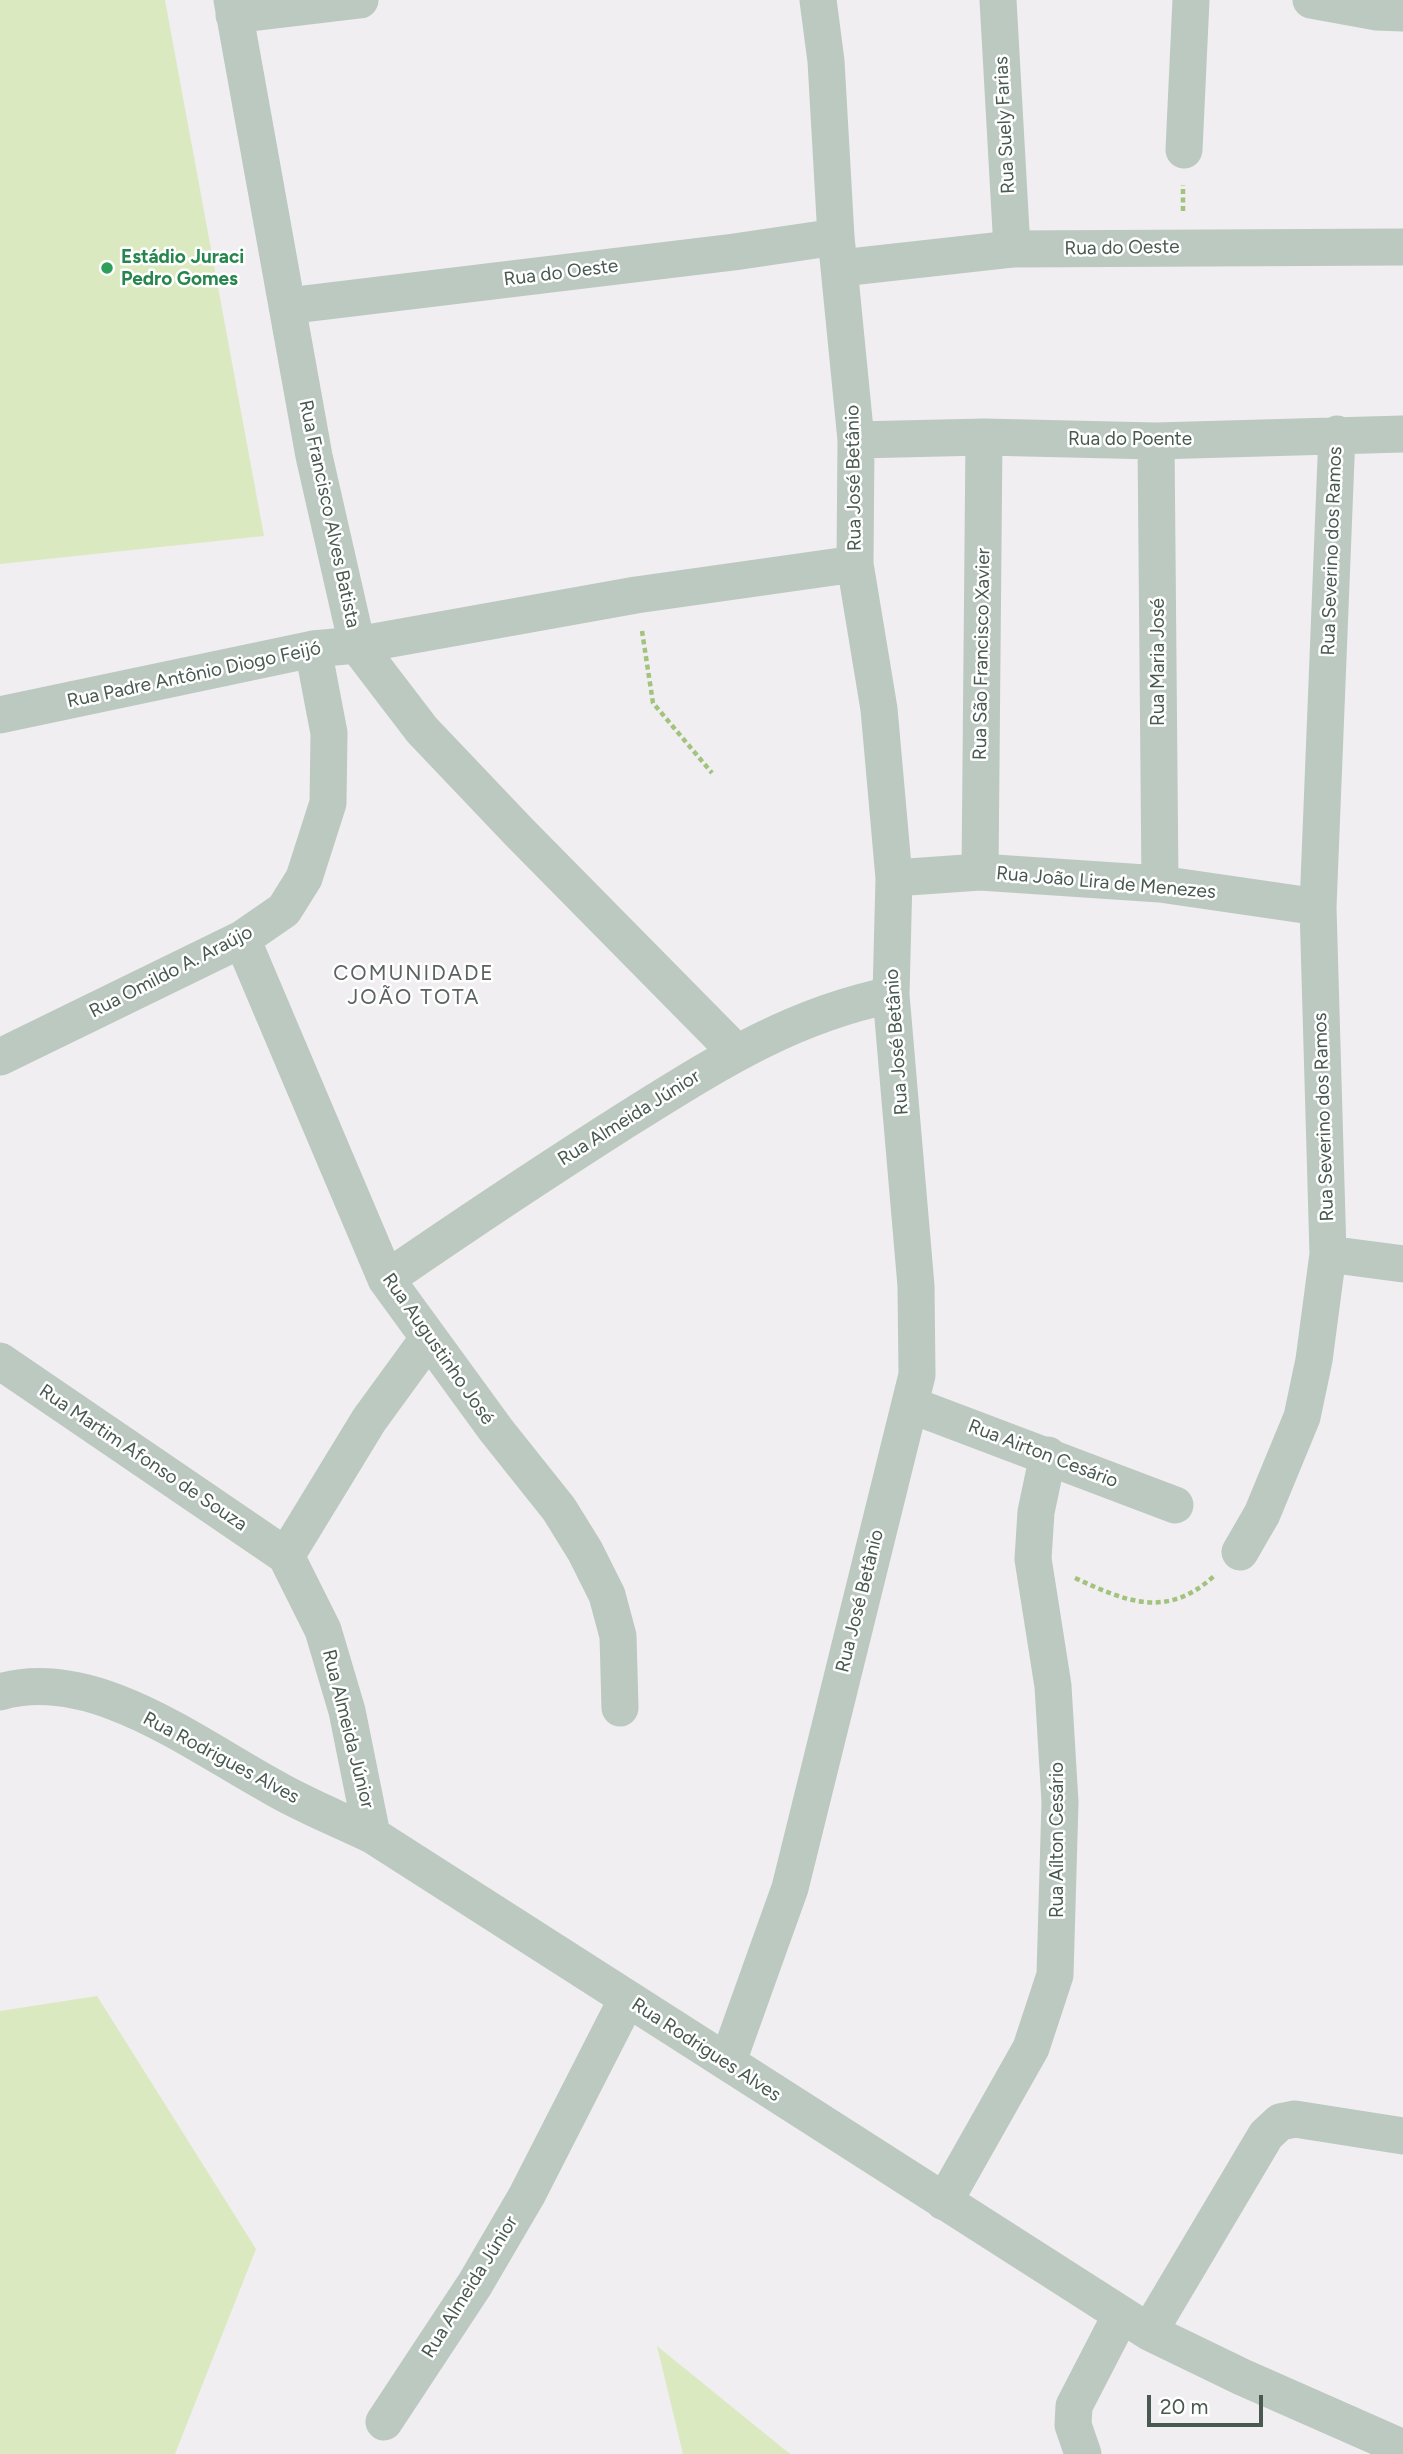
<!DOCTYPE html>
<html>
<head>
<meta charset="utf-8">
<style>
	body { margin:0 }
	#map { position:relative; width:1403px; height:2454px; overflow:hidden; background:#f0eef0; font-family:Figtree,sans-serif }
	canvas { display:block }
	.scale { position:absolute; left:1147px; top:2395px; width:116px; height:32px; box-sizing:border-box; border:4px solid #485950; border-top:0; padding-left:9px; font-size:21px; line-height:24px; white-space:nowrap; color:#485950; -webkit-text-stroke:5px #fff; paint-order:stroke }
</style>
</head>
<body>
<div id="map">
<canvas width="1403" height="2454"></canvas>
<div class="scale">20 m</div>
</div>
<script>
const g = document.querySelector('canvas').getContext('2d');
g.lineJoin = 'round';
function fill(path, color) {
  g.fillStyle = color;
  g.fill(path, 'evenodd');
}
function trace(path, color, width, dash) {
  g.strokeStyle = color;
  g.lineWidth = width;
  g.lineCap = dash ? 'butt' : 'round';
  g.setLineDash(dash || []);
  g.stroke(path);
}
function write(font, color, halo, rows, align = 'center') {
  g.font = font + ' Figtree,sans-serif';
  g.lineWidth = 5;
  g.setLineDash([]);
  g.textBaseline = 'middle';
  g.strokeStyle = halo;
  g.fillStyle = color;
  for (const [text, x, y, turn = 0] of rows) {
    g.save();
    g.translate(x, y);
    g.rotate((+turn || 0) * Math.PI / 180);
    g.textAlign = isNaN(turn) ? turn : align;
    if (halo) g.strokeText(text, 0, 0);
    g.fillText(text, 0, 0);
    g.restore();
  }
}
fill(new Path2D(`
	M0,0H165L264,536L0,564Z
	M97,1996L256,2249L175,2454H0V2011Z
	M657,2346L790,2454H683Z`), '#dbe9c1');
trace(new Path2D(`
	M1183,211V185
	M642,631L653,703L712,773
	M1075,1578C1127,1602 1167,1619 1214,1576`), '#a2c37e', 4.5, [5, 3.5]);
trace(new Path2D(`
	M232,0L314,456L357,645L422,730L519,832L736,1052
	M998,0L1012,249
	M1311,0L1377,12L1403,13
	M234,15L360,0
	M1184,150L1191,0
	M841,268L1012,249L1403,247
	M287,306L734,252L836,237
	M856,440L984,437L1156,441L1403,434
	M1156,441L1160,884
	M0,715L313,649L357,645L636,595L855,564
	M980,872L984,437
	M894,878L980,872L1160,884L1318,907
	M242,939L386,1279L496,1430L559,1509L585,1551L607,1595L618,1636L620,1708
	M0,1057L242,939L284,910L304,878L328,803L329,733L313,649
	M1328,1254L1403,1264
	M386,1279C466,1224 547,1170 629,1118C716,1064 789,1016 891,995
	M0,1361L286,1556L323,1630L347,1711L372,1835
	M911,1405L1175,1505
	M1240,1552L1262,1514L1302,1417L1314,1360L1328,1254L1318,907L1337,434
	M286,1556L369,1420L428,1339
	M0,1692C92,1665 194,1744 271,1786C303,1805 339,1819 372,1835L1149,2332L1242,2377L1403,2448
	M728,2061L790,1888L917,1375L916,1286L891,995L894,878L879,709L855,564L856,440L836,237L826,61L818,0
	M944,2202L1031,2048L1055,1975L1060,1802L1053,1686L1033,1559L1036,1512L1048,1455
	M1149,2332L1266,2135L1280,2122L1295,2119L1403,2136
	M384,2422L475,2284L527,2195L627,1999
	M1083,2454L1073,2425L1074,2406L1121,2315`), '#bbc9c1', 37);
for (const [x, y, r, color] of [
	[107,268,7,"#2e9e5b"]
]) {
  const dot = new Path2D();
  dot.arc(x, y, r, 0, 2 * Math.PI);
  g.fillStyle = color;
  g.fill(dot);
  trace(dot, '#fff', 2.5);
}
write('19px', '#485950', '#fff', [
	["Rua Suely Farias",1005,125,-93],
	["Rua do Oeste",1122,248,-1],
	["Rua do Oeste",561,273,-7],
	["Rua do Poente",1130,439],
	["Rua José Betânio",854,478,-91],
	["Rua Francisco Alves Batista",329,514,78],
	["Rua Severino dos Ramos",1332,551,-88],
	["Rua São Francisco Xavier",982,654,-89],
	["Rua Maria José",1158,662,-90],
	["Rua Padre Antônio Diogo Feijó",194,675,-12],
	["Rua João Lira de Menezes",1106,883,5],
	["Rua Omildo A. Araújo",171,972,-27],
	["Rua José Betânio",897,1042,-94],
	["Rua Severino dos Ramos",1324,1117,-92],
	["Rua Almeida Júnior",629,1118,-32],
	["Rua Augustinho José",438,1349,55],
	["Rua Airton Cesário",1043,1454,21],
	["Rua Martim Afonso de Souza",143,1458,34],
	["Rua José Betânio",860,1601,-76],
	["Rua Almeida Júnior",348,1729,76],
	["Rua Rodrigues Alves",221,1758,28],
	["Rua Aílton Cesário",1057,1840,-90],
	["Rua Rodrigues Alves",706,2050,33],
	["Rua Almeida Júnior",470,2287,-58]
]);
write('bold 19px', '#27864d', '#fff', [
	["Estádio Juraci",121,257],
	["Pedro Gomes",121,279]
], 'left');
g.letterSpacing = '2px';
write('21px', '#5b625f', '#fff', [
	["COMUNIDADE",414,974],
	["JOÃO TOTA",414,998]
]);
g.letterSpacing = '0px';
</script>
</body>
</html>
